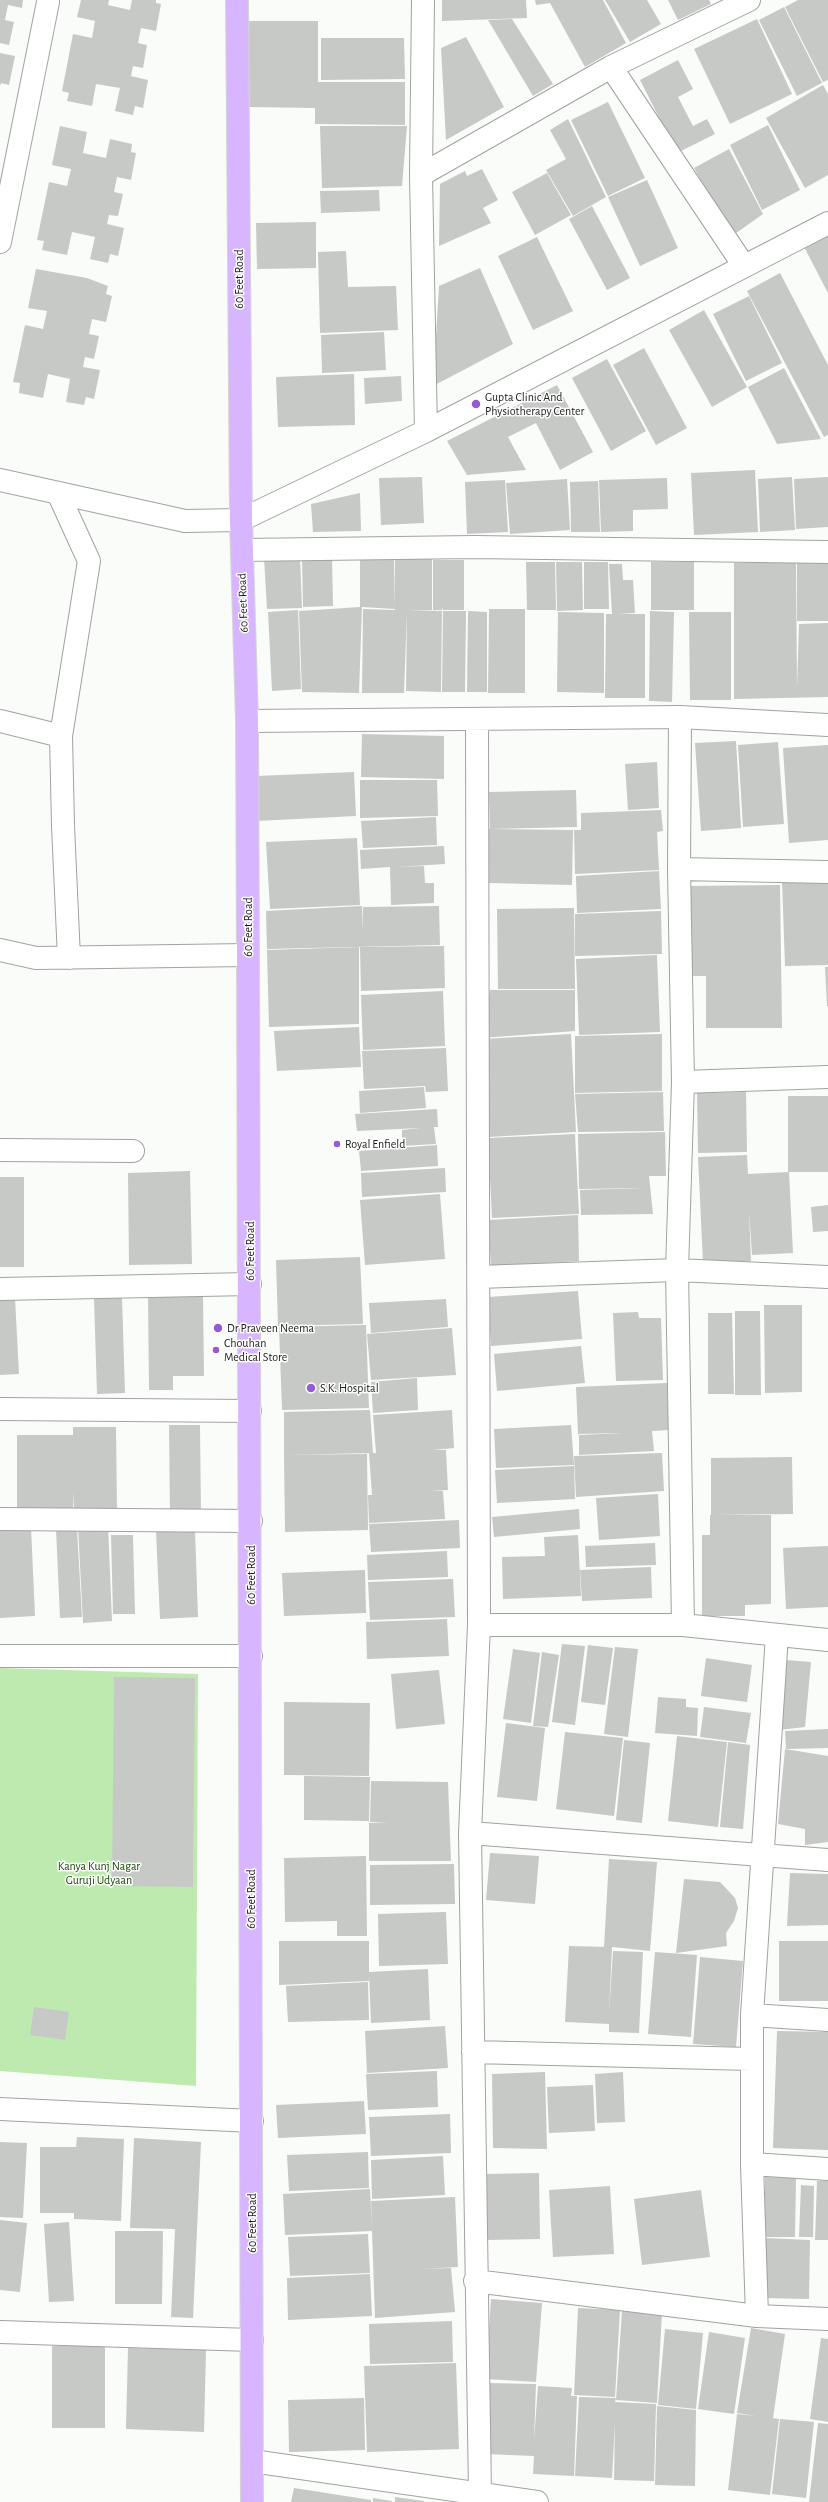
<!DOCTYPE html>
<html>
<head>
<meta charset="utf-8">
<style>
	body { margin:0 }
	canvas { display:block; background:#f9fcf8 }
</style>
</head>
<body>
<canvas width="828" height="2502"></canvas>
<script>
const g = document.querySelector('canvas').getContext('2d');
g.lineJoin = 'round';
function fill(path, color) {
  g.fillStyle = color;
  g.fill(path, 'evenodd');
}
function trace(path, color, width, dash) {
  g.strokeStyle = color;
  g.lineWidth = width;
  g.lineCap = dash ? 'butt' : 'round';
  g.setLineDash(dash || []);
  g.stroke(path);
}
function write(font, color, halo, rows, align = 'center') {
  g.font = font + ' "Alegreya Sans",sans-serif';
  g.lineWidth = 3;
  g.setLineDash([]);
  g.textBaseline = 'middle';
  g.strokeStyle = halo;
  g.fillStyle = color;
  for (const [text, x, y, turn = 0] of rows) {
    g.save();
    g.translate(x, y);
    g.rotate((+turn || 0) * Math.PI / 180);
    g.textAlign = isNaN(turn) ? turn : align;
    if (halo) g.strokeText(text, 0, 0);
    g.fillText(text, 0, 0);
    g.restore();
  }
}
fill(new Path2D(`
	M0,1668L198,1674L196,2086L0,2071Z`), '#beeab0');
fill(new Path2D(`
	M0,0H23L22,8L8,5L5,20L14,22L9,45L0,43Z
	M81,0H109L108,5L130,10L132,0H156V3L161,4L156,31L141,28L138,43L147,45L143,68L133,66L131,76L148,80L143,108L135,106L133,115L115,111L120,88L96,84L92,106L67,101L69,93L62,91L73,34L92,38L95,21L77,17Z
	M442,0H526L527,18L442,21Z
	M535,0H603L626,43L585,67L550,3L536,5Z
	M605,0H647L661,24L630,42Z
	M668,0H709L711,4L678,20Z
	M798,0H828V80L823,82L785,7Z
	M784,7L822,83L797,96L759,20Z
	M512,19L553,84L533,96L488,20Z
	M757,19L792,94L730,124L694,49Z
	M246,21H318V82H405V125L315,124V108L246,107Z
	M466,37L504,107L446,140L441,48Z
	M321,38H404L405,79L321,80Z
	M0,53L15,56L9,85L1,83L0,86Z
	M678,60L693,89L678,97L693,126L707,119L715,134L677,153L640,80Z
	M823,85L828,94V175L805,188L766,118Z
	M608,102L645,178L608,196L571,120Z
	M568,119L606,197L573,216L546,170L566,159L550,130Z
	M768,125L800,190L762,210L730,145Z
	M60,126L87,132L83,153L106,158L110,139L132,144L131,152L136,153L131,180L117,177L114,192L123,194L118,216L109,215L107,224L124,228L118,256L110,254L108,263L90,259L95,237L72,232L67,255L42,250L44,241L37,240L49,182L67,186L71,169L52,165Z
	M320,126H407L402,186L322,188Z
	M729,149L763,214L732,236L694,168Z
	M482,169L498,200L483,208L491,223L439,246L440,184L465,171L467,176Z
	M547,173L571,215L535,235L512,192Z
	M647,180L678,248L640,266L608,197Z
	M379,190L380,211L321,213L320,191Z
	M592,206L630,278L607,290L569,219Z
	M316,222V268L257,269L256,223Z
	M828,227V293L801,241Z
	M537,237L573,311L533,330L498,256Z
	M346,251L348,287L396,286L398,330L320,333L318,252Z
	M480,268L513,344L433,386L439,286Z
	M36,269L87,278L108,286L106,294L112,296L106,322L92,319L89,334L99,336L94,359L85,357L83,367L100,370L94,399L86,397L84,405L66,402L70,379L48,374L43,398L19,393L20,383L13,382L25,325L43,329L47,311L28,308Z
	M780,273L828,365V435L824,437L747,291Z
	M749,296L782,363L746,381L713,314Z
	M704,310L747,387L712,407L669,330Z
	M384,332L386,370L322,373L321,335Z
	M644,348L687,428L656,445L613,365Z
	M607,359L646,431L611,451L572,378Z
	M784,368L821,439L777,444L748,387Z
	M354,374L355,425L278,427L276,377Z
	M401,376L402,401L365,404L364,378Z
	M557,385L593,452L560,470L536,423L508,437L526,470L467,475L447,441Z
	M755,470L758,532L694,535L691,473Z
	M422,477L424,523L381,525L379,478Z
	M792,477L795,530L760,532L758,479Z
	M828,477V527L796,529L794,479Z
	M667,478L668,509L633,510V531L601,532L599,480Z
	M567,479L570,530L510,534L506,483Z
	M505,480L508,532L467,534L465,482Z
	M598,481L600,532H571L570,482Z
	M360,493L361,531L313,532L311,504Z
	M360,556H394L395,609L362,607L359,693L302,692L299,611L360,607Z
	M300,557L302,608L267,609L264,558Z
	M332,557L333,606L303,607L302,558Z
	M432,557V610H407V606V610H402H407L404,693H362L363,609L395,610V558Z
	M433,560H464V610H443L442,607V610H433Z
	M526,562H555L556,610H527Z
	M556,562H582L583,610L557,611Z
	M584,562H608L609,609H584Z
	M651,562H694V610H651Z
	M796,562L797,688L799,624L828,623V697L734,699V563Z
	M797,562H828V621H797Z
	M609,564H622L623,580H633L635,613L618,614H645V698H605L606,614H612Z
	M489,609H525V693H488Z
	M298,610L301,689L272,691L268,612Z
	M407,610L442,611L441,692L406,691Z
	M443,611H466L465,692H442Z
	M468,611L487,612V692H467Z
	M650,611L674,612L672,702L649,701Z
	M558,612L604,613V693L557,692Z
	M689,612H731V700H690Z
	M362,734L444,736V779L361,777Z
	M736,741L741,828L701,831L695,743Z
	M778,742L784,824L743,827L738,745Z
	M828,745V840L789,843L783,748Z
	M657,762L659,808L628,810L625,764Z
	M354,772L356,816L257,821L256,776Z
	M360,780H437L438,816L360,818Z
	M576,790L577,827L490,829L489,792Z
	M661,810L663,831L657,832L659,870L575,874L574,830H581V813Z
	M436,817L437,845L363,848L361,821Z
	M489,829L573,830L572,885L489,883Z
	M357,838L360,905L270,909L266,842Z
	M444,846L445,864L396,867L424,866L425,883H434V903L391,905L390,867L361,869L360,850Z
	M659,871L661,909L577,913L576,876Z
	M828,879V965L785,966L782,881Z
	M780,885L782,1028H706V976H687L685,886Z
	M362,906L363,931V907L439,906L440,945L267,949L266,911Z
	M574,908L575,989H498L497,909Z
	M661,911L662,954L575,956V914Z
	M444,946L445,988L361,991L360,947Z
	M359,947V1024L269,1027L267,950Z
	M657,955L660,1032L579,1035L576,959Z
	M825,967H828V1006H827Z
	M490,990H575V1031L482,1038Z
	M443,991L445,1046L363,1050L361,995Z
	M359,1027L361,1067L277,1071L274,1031Z
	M571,1034L576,1132L488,1137L483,1039Z
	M662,1034V1091L575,1093V1036Z
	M446,1048L448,1091L426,1092L425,1086L364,1089L362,1051Z
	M424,1087L426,1108L360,1113L359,1091Z
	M663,1092L664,1131L578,1132L575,1094Z
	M746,1092L747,1152L698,1153L697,1093Z
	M788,1096H828V1172H788Z
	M437,1109L438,1127H434L436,1144L402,1146V1130L420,1128L357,1131L355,1114Z
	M665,1132L666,1176H649L653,1214L581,1215L580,1190L643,1188L579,1189L578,1134Z
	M575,1134L579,1214L492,1218L488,1138Z
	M437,1145L438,1166L361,1171L359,1151Z
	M747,1155L748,1174L789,1172L793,1253L752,1255L749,1210L751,1261L703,1263L698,1157Z
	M445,1168L446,1192L362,1197L361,1173Z
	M190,1171L192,1264L129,1265L128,1173Z
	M0,1177H24V1267H0Z
	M440,1194L445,1259L365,1265L360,1200Z
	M828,1205V1231L813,1232L811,1207Z
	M578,1215L579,1261L491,1266L488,1220Z
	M360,1257L363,1324L278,1326L276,1260Z
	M578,1291L582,1339L491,1346L488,1297Z
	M148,1296H203L204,1376H173V1390H149Z
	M122,1297L125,1393L97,1394L94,1298Z
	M15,1298L19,1374L0,1375V1299Z
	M446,1299L448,1327L371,1333L369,1303Z
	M764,1305H802V1392L765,1393Z
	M735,1311H760L761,1395H735Z
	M638,1312L639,1318H661L663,1380L616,1381L613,1313Z
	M708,1313H732L734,1394H708Z
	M366,1325L369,1408L282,1410L279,1327Z
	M452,1328L456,1375L371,1380L367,1334Z
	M581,1346L585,1383L497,1391L494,1354Z
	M417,1378L418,1410L373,1413L371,1382Z
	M667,1383L669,1430L652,1431L654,1451L579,1455V1435L623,1433L578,1434L576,1387Z
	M370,1410L373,1453L284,1455V1412Z
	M452,1410L454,1448L433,1450H446L448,1490L431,1491H443L445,1519L369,1523L368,1495H372L369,1453H376L373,1415Z
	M169,1425H200L201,1517H170Z
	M571,1425L574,1465L496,1468L494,1429Z
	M73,1427H116L117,1511H74V1492L73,1510L17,1509V1435H73Z
	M662,1453L664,1491L576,1497L574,1456Z
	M367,1454L368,1530L285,1532L284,1455Z
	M792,1457L793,1514L711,1515V1458Z
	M574,1466L575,1499L497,1503L495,1470Z
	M658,1494L660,1536L599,1540L596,1498Z
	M579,1509L580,1529L494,1537L492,1517Z
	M710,1515H771V1604L745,1605V1616H702V1535H710Z
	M459,1520L460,1548L371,1552L369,1524Z
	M108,1525L112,1621L83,1623L78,1526Z
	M31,1527L35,1616L0,1618V1529Z
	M56,1529H77L82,1617L60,1618Z
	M195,1530L198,1617L160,1619L156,1531Z
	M111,1535H133L135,1614H113Z
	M578,1535L581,1596L503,1599L502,1557L545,1556L544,1537Z
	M655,1543L656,1565L586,1567L585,1546Z
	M828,1546V1607L786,1609L783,1548Z
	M447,1551L448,1577L368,1580L367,1555Z
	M651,1567L652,1598L582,1601L580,1570Z
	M365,1570L366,1613L284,1616L282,1573Z
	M453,1579L455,1617L370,1620L368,1582Z
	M447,1619L449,1656L367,1659L366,1622Z
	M562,1644L585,1646L575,1725L552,1722Z
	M588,1645L613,1648L605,1705L581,1702Z
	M615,1647L638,1649L628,1737L604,1734Z
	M513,1649L540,1653L531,1723L503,1719Z
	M542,1652L559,1655L548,1727L533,1726Z
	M706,1658L752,1665L747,1702L701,1696Z
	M786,1660L811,1662L805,1727L779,1730Z
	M439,1670L445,1724L396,1729L391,1674Z
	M114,1677L195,1678L193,1887L112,1886Z
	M658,1697L686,1699V1707L698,1708L697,1736L655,1733Z
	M284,1702L370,1703L369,1776L284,1775Z
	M704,1707L751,1713L746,1743L700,1737Z
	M506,1723L545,1728L537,1801L497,1797Z
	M828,1729V1748L786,1749L785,1731Z
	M565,1732L623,1738L614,1816L556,1809Z
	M677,1736L727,1742L718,1827L668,1821Z
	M624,1740L650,1743L642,1823L616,1820Z
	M728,1742L750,1745L743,1829L720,1827Z
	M785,1749L828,1756V1842L805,1845V1829L778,1824Z
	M304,1776L370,1777L369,1821L304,1820Z
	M371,1781L448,1782L451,1861H369V1823H388L370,1822Z
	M490,1853L539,1856L535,1904L486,1900Z
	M366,1856L367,1936H337V1921L285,1922L284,1858Z
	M609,1859L657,1862L650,1951L612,1947L609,2014L613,1951L643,1952L639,2033L609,2032V2024L565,2022L569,1946L609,1947H604Z
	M454,1864L455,1904L370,1905V1865Z
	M790,1873L828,1874V1925L787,1926Z
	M684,1879L720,1882L735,1898L738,1908L734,1921L726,1933L727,1946L676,1953Z
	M446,1912L448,1964L379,1966L378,1914Z
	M279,1941H369V1972L428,1969L430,2020L371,2023L369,1973V1981L279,1985Z
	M779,1941H828V2001H779Z
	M655,1952L697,1955L691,2037L648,2034Z
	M700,1957L743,1961L736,2047L693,2044Z
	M368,1982L369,2020L288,2022L286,1986Z
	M34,2007L69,2012L65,2040L30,2035Z
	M445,2026L448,2068L367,2073L365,2031Z
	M777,2031L828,2032V2150L773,2148Z
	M437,2071L438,2107L368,2110L366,2074Z
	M545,2072L547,2149L493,2148L492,2074Z
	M623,2072L625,2122L597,2123L595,2074Z
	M593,2085L595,2131L549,2133L547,2087Z
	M364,2101L366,2134L278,2138L276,2105Z
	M450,2114L451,2153L371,2156L369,2117Z
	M77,2137L124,2139L121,2221L74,2219V2213H40V2147H76Z
	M134,2138L201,2142L193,2318L171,2317L175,2229L130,2228Z
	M0,2142L27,2143L23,2218L0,2217Z
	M368,2152L369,2188L289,2191L287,2155Z
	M443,2156L445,2195L372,2199L371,2160Z
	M539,2173L540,2239L487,2240L486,2174Z
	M765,2177L796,2178L795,2237H765Z
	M817,2181H828V2240H815Z
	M801,2185L814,2186L813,2237H799Z
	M610,2186L614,2254L553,2257L549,2190Z
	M370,2189L372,2231L285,2235L283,2194Z
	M701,2190L710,2257L642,2265L634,2199Z
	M455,2197L458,2267L422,2269L451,2268L455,2312L375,2318L371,2201Z
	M0,2220L27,2223L20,2292L0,2290Z
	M69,2222L74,2301L49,2302L44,2224Z
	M115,2231H163L162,2304H115Z
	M368,2234L370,2273L290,2276L288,2237Z
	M765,2238L810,2240L809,2299L763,2298Z
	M370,2274L372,2316L288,2320L287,2278Z
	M491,2299L542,2303L536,2382L486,2379Z
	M578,2308L620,2310L615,2397L574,2395Z
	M622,2311L662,2313L657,2403L616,2400Z
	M452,2321L453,2362L370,2364L369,2324Z
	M751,2328L785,2334L773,2418L779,2419L770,2495L728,2490L737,2414L756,2416L737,2413Z
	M665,2329L703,2333L696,2409L658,2405Z
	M709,2332L745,2338L734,2414L698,2409Z
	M821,2338L828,2339V2422L810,2419Z
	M52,2346H105V2428H52Z
	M128,2348L206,2350L204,2432L126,2429Z
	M456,2363L459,2449L367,2452L364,2366Z
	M487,2383L536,2384L534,2440L538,2386L572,2388L571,2396H577L574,2476L533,2474L534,2456L485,2454Z
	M579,2397L616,2398L615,2402L656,2404L654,2481L614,2480L615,2422L612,2478L575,2476Z
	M364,2398L365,2450L289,2452L288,2400Z
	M657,2406L696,2410L695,2486L655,2485Z
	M780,2419L814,2422L806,2498L772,2494Z
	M818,2423L828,2424V2502H809Z
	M294,2488L371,2500V2502H291Z
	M395,2497L424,2501V2502H395Z
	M373,2498L392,2501V2502H373Z`), '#c6c9c5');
const minor = new Path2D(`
	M423,0L421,175L426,431
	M611,67L744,266
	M421,175L611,67L749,0
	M0,242L48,2
	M0,480L185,521L241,520L426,431L828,223
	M58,493L89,561L61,736L63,826L69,958
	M242,550L474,547L828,552
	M680,717L679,869L683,1082L677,1270L683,1625
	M477,720L479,1625L470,1833L480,2494
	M0,721L61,736
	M247,721L680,717L828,725
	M679,869L828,872
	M0,950L36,958L248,955
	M683,1082L828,1077
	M0,1150L133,1151
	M479,1277L677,1270L828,1277
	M0,1289L250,1284
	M0,1409L250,1411
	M0,1519L251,1521
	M479,1625H683L828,1640
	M0,1656H251
	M470,1833L828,1860
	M752,2015L828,2020
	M473,2052L751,2059
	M0,2109L252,2121
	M752,2164L828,2169
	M475,2281L757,2316L828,2319
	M757,2316L752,2164V2015L777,1635
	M0,2332L252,2340
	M252,2461L537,2502`);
const major = new Path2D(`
	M237,0L241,520L247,721L248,955L252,2502`);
trace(minor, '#a0a39f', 24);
trace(major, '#d6d6d6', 24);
trace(minor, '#fff', 22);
trace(major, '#d7b6ff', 22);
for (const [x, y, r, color] of [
	[476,404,5,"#945bd3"],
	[337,1144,4,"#945bd3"],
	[218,1328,5,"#945bd3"],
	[216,1350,4,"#945bd3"],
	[311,1388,5,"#945bd3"]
]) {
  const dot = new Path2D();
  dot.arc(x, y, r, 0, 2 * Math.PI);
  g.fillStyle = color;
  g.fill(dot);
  trace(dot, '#fff', 1.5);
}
write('12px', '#1b1c1a', '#fff', [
	["60 Feet Road",239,279,-90],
	["60 Feet Road",243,603,-92],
	["60 Feet Road",248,927,-90],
	["60 Feet Road",250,1251,-90],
	["60 Feet Road",251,1575,-90],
	["60 Feet Road",251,1899,-90],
	["60 Feet Road",252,2223,-90]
]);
write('12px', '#1b1c1a', '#fff', [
	["Gupta Clinic And",485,397],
	["Physiotherapy Center",485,411],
	["Royal Enfield",345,1144],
	["Dr Praveen Neema",227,1328],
	["Chouhan",224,1343],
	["Medical Store",224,1357],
	["S.K. Hospital",320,1388]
], 'left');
write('12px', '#1b4706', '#fff', [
	["Kanya Kunj Nagar",99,1866],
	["Guruji Udyaan",99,1880]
]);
</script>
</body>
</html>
